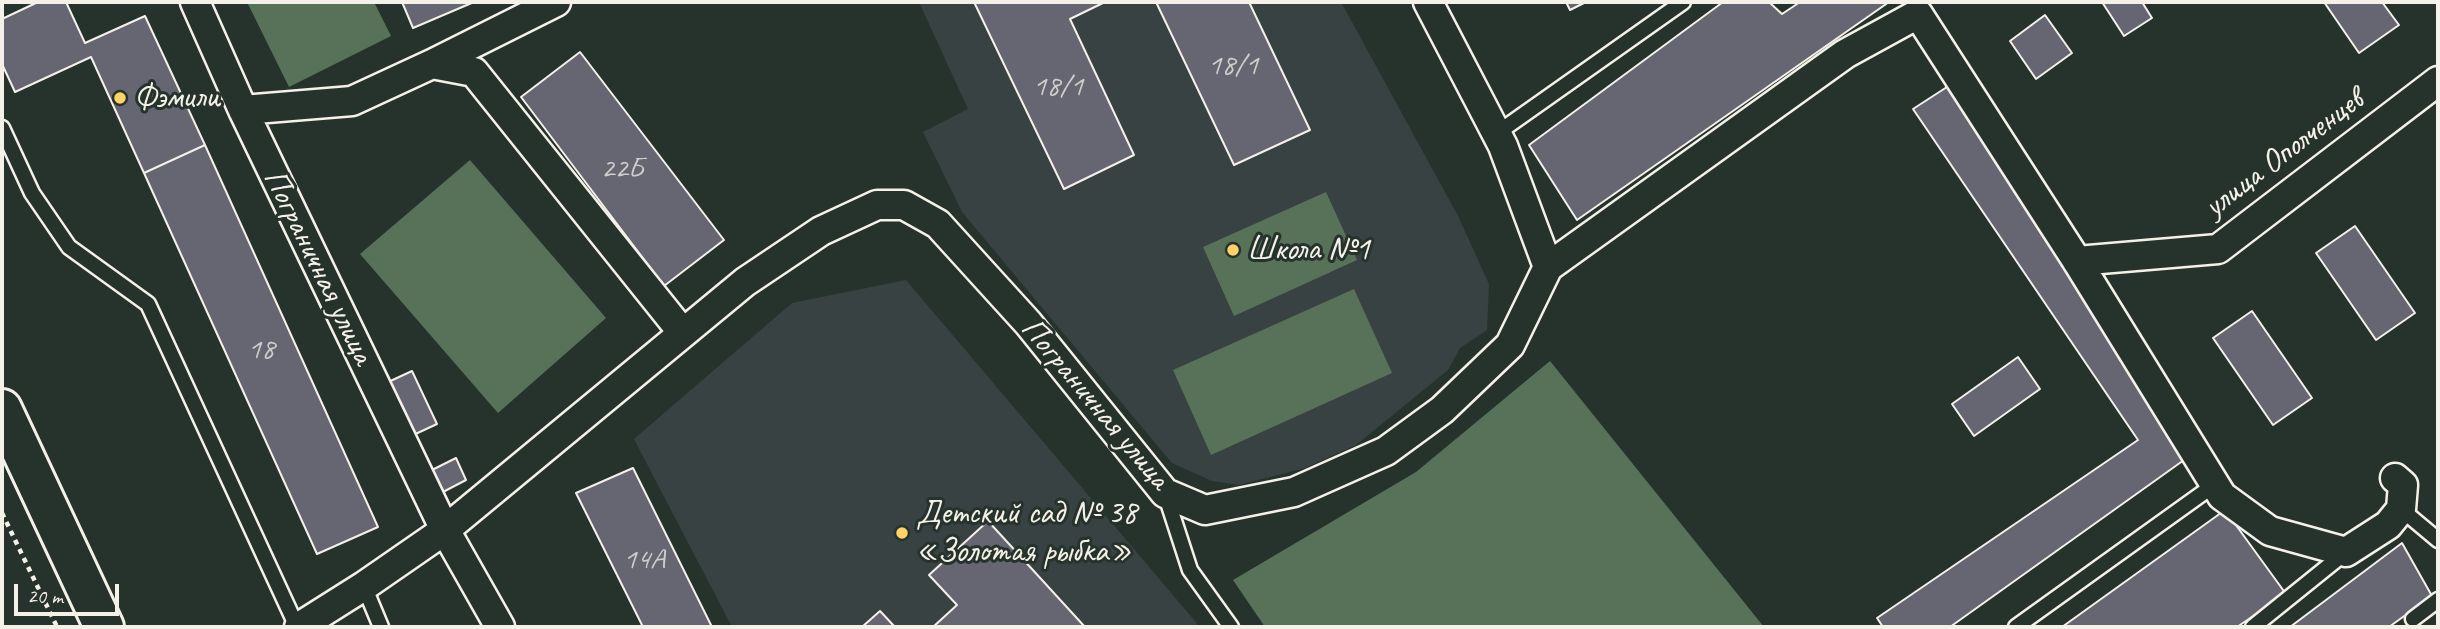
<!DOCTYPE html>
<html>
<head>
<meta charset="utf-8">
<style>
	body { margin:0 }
	#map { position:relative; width:2440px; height:629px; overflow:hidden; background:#26332d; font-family:Caveat,sans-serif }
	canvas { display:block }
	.frame { position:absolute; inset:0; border:4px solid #f4f1e8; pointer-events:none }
	.scale { position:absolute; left:14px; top:584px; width:105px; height:32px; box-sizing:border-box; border:4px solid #f4f1e8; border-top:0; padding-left:9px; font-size:21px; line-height:24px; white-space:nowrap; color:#f4f1e8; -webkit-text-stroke:5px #26332d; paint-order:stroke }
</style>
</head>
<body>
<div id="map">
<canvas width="2440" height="629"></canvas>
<div class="frame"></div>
<div class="scale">20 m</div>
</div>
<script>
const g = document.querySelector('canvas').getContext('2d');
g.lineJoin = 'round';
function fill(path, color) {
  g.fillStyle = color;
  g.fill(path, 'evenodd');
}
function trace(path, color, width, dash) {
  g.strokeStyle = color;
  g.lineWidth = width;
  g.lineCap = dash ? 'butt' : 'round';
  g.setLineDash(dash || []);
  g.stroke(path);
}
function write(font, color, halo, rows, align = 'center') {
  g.font = font + ' Caveat,sans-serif';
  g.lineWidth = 6;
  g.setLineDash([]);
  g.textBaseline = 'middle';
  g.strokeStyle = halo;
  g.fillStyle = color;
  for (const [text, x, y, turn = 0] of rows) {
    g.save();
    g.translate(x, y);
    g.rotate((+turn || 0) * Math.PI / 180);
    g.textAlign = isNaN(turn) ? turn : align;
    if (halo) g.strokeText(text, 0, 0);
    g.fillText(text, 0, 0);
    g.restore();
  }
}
fill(new Path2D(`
	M919,2H1341L1458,216L1489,284L1487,330L1460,348L1448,370L1356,445L1305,468L1239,485L1212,481L1172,463L962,212L923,132L968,109Z
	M906,280L1200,627H732L634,439L792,303Z`), '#394242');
fill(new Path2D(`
	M247,2H374L391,36L289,87Z
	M470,160L606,318L498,413L360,254Z
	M1326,192L1357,260L1234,316L1203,247Z
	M1354,289L1392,373L1211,455L1173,370Z
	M1550,361L1764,627H1265L1233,580L1416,472Z`), '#577259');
const building = new Path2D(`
	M38,2H66L85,43L145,16L205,145L144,173L91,57L15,92L2,64V19Z
	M402,2H474L413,28Z
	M974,2H1105L1070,19L1134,155L1064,189Z
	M1156,2H1249L1310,130L1234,165Z
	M1566,2H1586L1570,10Z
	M1723,2H1769L1782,14L1800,2H1889L1577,220L1529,145Z
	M2102,2H2142L2152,18L2124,36Z
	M2324,2H2382L2399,25L2359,53Z
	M2045,15L2072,53L2036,79L2010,41Z
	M580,52L724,240L664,286L521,97Z
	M1950,85L2191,455L1950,627H1883L1877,618L2138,440L1913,109Z
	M205,145L378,527L317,554L144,173Z
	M2355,226L2415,313L2376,340L2316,253Z
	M2252,311L2312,398L2273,425L2213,338Z
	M2018,357L2040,389L1974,436L1952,404Z
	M412,371L437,424L409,437L384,384Z
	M456,458L466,480L443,492L432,470Z
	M633,468L712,627H643L576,493Z
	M2225,510L2286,594L2237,627H2062Z
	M988,521L1085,627H933L957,605L929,575Z
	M2402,543L2432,596L2389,627H2290Z
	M880,611L895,627H862Z`);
fill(building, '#666572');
trace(building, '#f4f1e8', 2);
const lane = new Path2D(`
	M2,128L32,193L69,247L148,304L297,627
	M1496,134L1683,2
	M1165,493L1190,570L1231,627
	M2401,509L2438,540
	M364,586L381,627
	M2413,619L2438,600
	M2016,627L2214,485
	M2253,627L2346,552`);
const street = new Path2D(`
	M195,2L243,110L445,530L500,627
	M432,64L556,2
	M243,110L352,101L432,64L474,72L683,333
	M2077,261L2218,249L2438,81
	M1548,267L1845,54L1918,14L2077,261L2222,496L2270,531L2346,552L2388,525L2401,509L2403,485L2395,478
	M299,627L364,586L445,530L745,282L821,231L877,205H904L938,224L1028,323L1165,493L1205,510L1294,492L1386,451L1442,410L1510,345L1548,267L1503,146L1428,2`);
const secondary = new Path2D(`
	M2,409L104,627`);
trace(lane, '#f4f1e8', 19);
trace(street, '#f4f1e8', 33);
trace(secondary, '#f4f1e8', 44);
trace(new Path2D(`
	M2,513L57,627`), '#f4f1e8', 4.5, [5, 5]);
trace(lane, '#26332d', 14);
trace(street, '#26332d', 28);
trace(secondary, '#26332d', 38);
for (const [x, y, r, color] of [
	[120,98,7,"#ffd166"],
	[1233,250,7,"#ffd166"],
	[902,533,7,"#ffd166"]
]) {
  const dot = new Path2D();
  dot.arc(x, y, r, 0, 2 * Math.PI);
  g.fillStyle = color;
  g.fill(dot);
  trace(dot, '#26332d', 2.5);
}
write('30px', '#d0ceca', null, [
	["18/1",1233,66],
	["18/1",1058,87],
	["22Б",622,169],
	["18",261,350],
	["14А",644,560]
]);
write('33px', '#f4f1e8', '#26332d', [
	["Фэмили",134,98],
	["Школа №1",1247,250],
	["Детский сад № 38",916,514],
	["«Золотая рыбка»",916,552]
], 'left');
write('33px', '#f4f1e8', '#26332d', [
	["улица Ополченцев",2284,154,-37],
	["Пограничная улица",318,267,64],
	["Пограничная улица",1095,404,50]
]);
</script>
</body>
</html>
